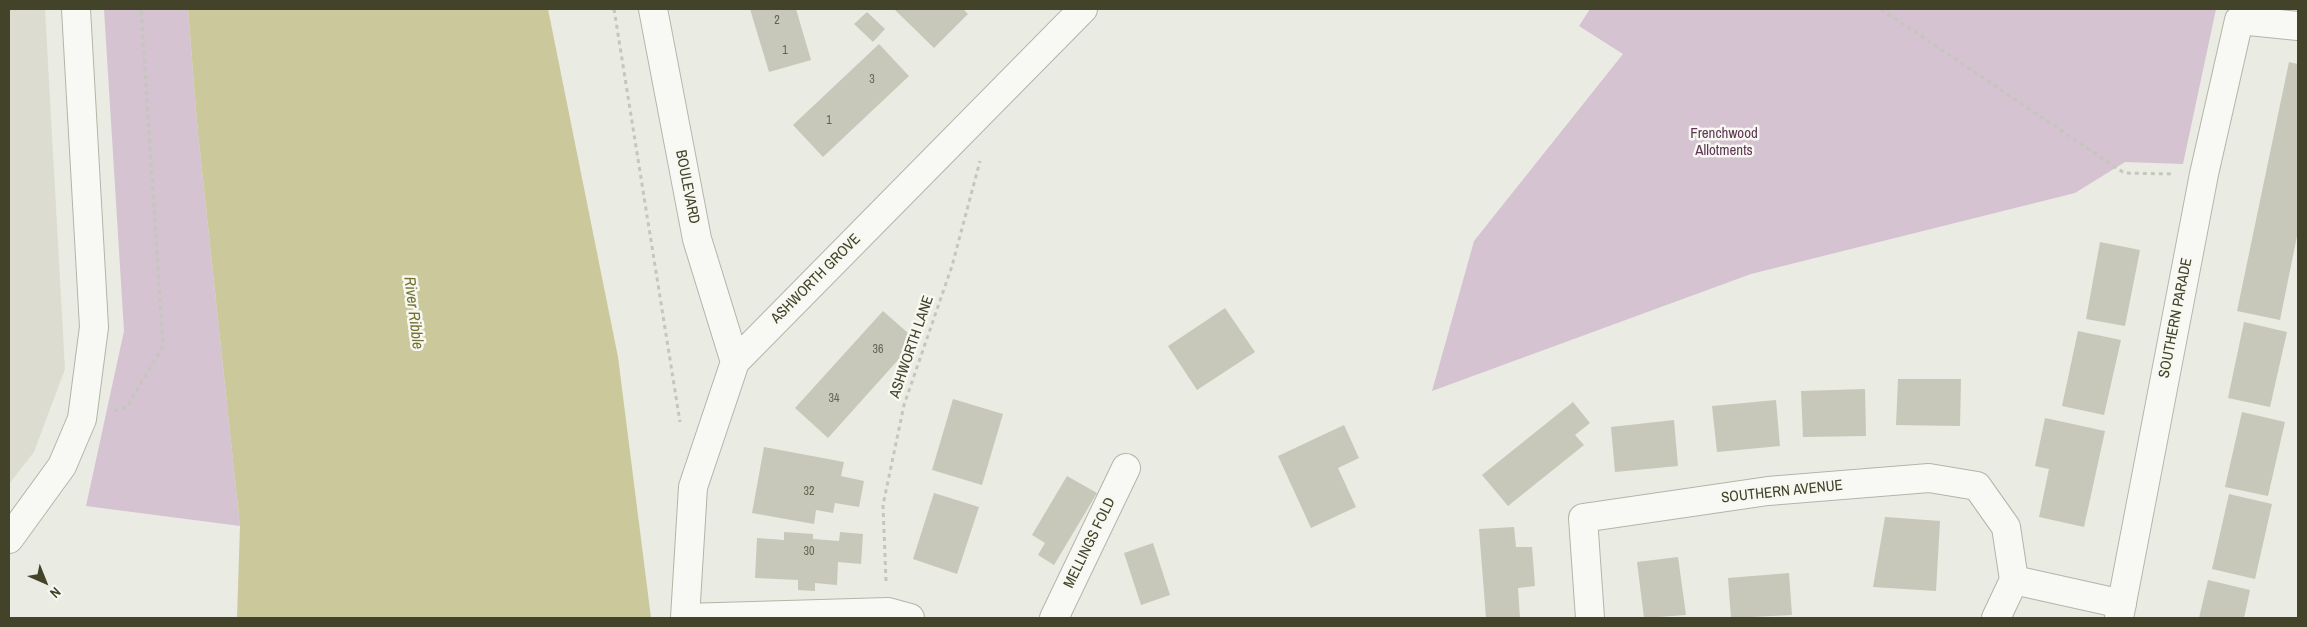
<!DOCTYPE html>
<html>
<head>
<meta charset="utf-8">
<style>
	body { margin:0 }
	#map { position:relative; width:2307px; height:627px; overflow:hidden; background:#eaebe2; font-family:"Archivo Narrow",sans-serif }
	canvas { display:block }
	.frame { position:absolute; inset:0; border:10px solid #424329; pointer-events:none }
	.north { position:absolute; left:20px; top:557px; width:50px; height:50px; -webkit-text-stroke:4px #f8f8f2; paint-order:stroke; rotate:136deg; font-size:14px; font-weight:700; line-height:20px; text-align:center; color:#424329 }
	.north::after { content:''; display:block; margin:auto; width:18px; height:22px; background:#424329; clip-path:polygon(50% 0,100% 100%,50% 72%,0 100%) }
</style>
</head>
<body>
<div id="map">
<canvas width="2307" height="627"></canvas>
<div class="frame"></div>
<div class="north">N</div>
</div>
<script>
const g = document.querySelector('canvas').getContext('2d');
g.lineJoin = 'round';
function fill(path, color) {
  g.fillStyle = color;
  g.fill(path, 'evenodd');
}
function trace(path, color, width, dash) {
  g.strokeStyle = color;
  g.lineWidth = width;
  g.lineCap = dash ? 'butt' : 'round';
  g.setLineDash(dash || []);
  g.stroke(path);
}
function write(font, color, halo, rows, align = 'center') {
  g.font = font + ' "Archivo Narrow",sans-serif';
  g.lineWidth = 5;
  g.setLineDash([]);
  g.textBaseline = 'middle';
  g.strokeStyle = halo;
  g.fillStyle = color;
  for (const [text, x, y, turn = 0] of rows) {
    g.save();
    g.translate(x, y);
    g.rotate((+turn || 0) * Math.PI / 180);
    g.textAlign = isNaN(turn) ? turn : align;
    if (halo) g.strokeText(text, 0, 0);
    g.fillText(text, 0, 0);
    g.restore();
  }
}
fill(new Path2D(`
	M9,9H45L65,369L34,452L9,484Z`), '#dcddd0');
fill(new Path2D(`
	M104,9H188L197,123L240,526L86,506L124,331Z
	M1590,9H2216L2183,164L2125,162L2075,193L1751,274L1432,391L1474,241L1623,54L1579,26Z`), '#d5c3d2');
fill(new Path2D(`
	M188,9H548L618,357L651,618H237L240,526L197,123Z`), '#cbc89c');
fill(new Path2D(`
	M750,9H796L811,60L769,72Z
	M894,9H963L968,14L934,48Z
	M867,12L885,29L873,42L854,24Z
	M879,44L909,76L823,157L793,125Z
	M2289,62L2298,64V231L2280,320L2237,311Z
	M2100,242L2140,250L2125,326L2086,319Z
	M1225,308L1255,352L1197,390L1168,346Z
	M883,311L916,340L828,438L795,408Z
	M2244,322L2287,332L2270,407L2228,398Z
	M2078,331L2121,340L2104,415L2062,406Z
	M1898,379H1961L1960,426L1896,425Z
	M1865,389L1866,436L1803,437L1801,391Z
	M953,399L1003,414L982,485L932,470Z
	M1776,400L1780,446L1717,452L1712,406Z
	M1573,402L1590,423L1575,435L1584,445L1508,506L1482,475Z
	M2242,412L2285,422L2268,496L2225,487Z
	M2045,418L2105,431L2084,527L2039,517L2049,469L2035,466Z
	M1674,420L1678,466L1615,472L1611,427Z
	M1344,425L1359,458L1338,468L1356,507L1311,528L1278,456Z
	M764,447L844,462L841,476L864,481L859,507L835,503L833,513L816,510L814,524L752,513Z
	M1067,476L1097,493L1054,565L1038,555L1045,543L1032,535Z
	M934,493L979,507L957,574L913,559Z
	M2229,494L2272,504L2255,579L2212,569Z
	M1885,517L1940,521L1936,591L1873,587Z
	M1514,527L1516,547H1532L1535,586L1518,588L1520,618H1486L1479,529Z
	M784,532L813,534V539L839,541L840,532L863,534L861,564L838,562L837,585L815,583V591L798,590V580L755,578L757,538L784,540Z
	M1153,543L1170,595L1141,605L1124,553Z
	M1678,557L1686,615L1644,618L1637,562Z
	M1789,573L1792,615L1731,618L1728,578Z
	M2208,580L2250,590L2244,618H2199Z`), '#c7c8b9');
const minor = new Path2D(`
	M653,9L697,239L735,362
	M9,539L62,466L82,419L94,327L76,9
	M685,618L693,487L735,362L1083,9
	M685,618L888,612L910,618
	M1054,618L1126,468
	M1590,618L1583,518L1768,491L1929,478L1977,486L2006,527L2014,580
	M1996,618L2014,580L2122,604
	M2119,618L2204,174L2239,20L2298,26`);
trace(minor, '#b4b5a7', 30);
trace(new Path2D(`
	M614,9L680,422
	M1881,9L2124,173L2173,174
	M114,411L127,407L163,346L141,9
	M886,581L883,505L904,405L952,266L980,161`), '#c5c6bc', 3, [4, 4]);
trace(minor, '#f8f9f5', 28);
write('12px', '#63644d', null, [
	["2",777,21],
	["1",785,51],
	["3",872,80],
	["1",829,121],
	["36",878,350],
	["34",834,399],
	["32",809,492],
	["30",809,552]
]);
write('15px', '#5f3656', '#f8f8f2', [
	["Frenchwood",1724,134],
	["Allotments",1724,151]
]);
write('15px', '#424329', '#f8f8f2', [
	["BOULEVARD",687,187,79],
	["ASHWORTH GROVE",816,279,-45],
	["SOUTHERN PARADE",2176,318,-79],
	["ASHWORTH LANE",912,347,-71],
	["SOUTHERN AVENUE",1782,492,-6],
	["MELLINGS FOLD",1090,543,-64]
]);
write('italic 16px', '#737131', '#f8f8f2', [
	["River Ribble",413,313,83]
]);
</script>
</body>
</html>
